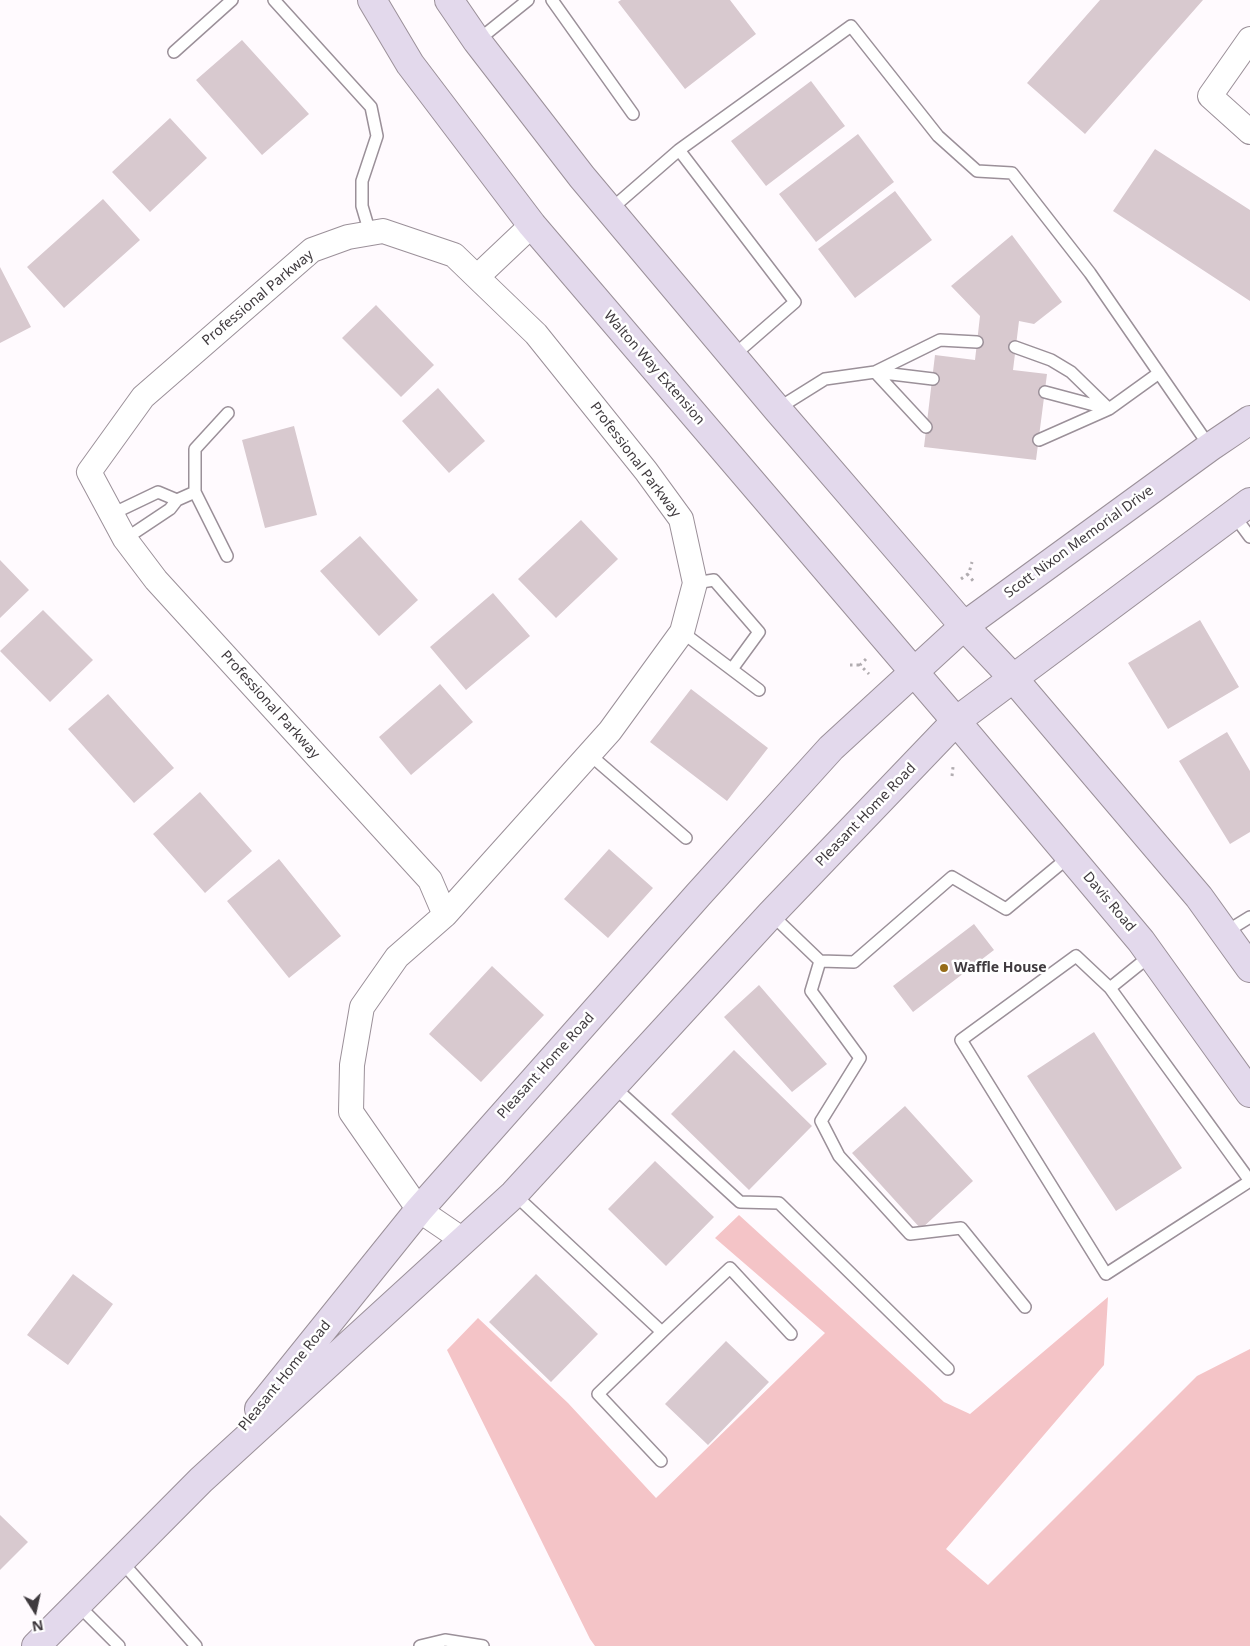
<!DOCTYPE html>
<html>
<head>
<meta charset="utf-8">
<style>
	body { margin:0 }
	#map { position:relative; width:1250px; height:1646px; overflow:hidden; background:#fffafe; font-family:"Noto Sans",sans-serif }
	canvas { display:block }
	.north { position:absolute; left:10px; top:1586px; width:50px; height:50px; -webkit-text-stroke:4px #fff; paint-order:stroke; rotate:170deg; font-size:14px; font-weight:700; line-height:20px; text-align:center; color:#3f3a3e }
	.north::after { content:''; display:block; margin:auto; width:18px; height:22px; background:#3f3a3e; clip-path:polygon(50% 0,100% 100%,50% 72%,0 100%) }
</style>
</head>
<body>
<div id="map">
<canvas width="1250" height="1646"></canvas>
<div class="north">N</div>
</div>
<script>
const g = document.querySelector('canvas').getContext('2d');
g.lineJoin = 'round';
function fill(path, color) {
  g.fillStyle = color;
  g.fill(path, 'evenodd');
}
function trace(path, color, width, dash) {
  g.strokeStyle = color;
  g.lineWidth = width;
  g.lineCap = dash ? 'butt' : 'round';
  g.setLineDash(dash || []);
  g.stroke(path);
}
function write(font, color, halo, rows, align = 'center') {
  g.font = font + ' "Noto Sans",sans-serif';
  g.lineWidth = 5;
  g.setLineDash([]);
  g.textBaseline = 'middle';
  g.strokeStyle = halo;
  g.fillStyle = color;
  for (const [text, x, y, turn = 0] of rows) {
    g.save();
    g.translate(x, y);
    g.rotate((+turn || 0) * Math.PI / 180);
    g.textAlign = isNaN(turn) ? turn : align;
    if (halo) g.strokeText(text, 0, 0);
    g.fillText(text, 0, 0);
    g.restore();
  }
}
fill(new Path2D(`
	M739,1215L944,1402L970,1414L1108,1297L1104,1365L946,1549L988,1585L1197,1376L1250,1349V1646H595L590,1639L447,1350L478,1318L568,1403L656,1498L825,1333L715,1238Z`), '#f4c4c7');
fill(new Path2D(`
	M621,0H730L756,34L685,89L618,2Z
	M1100,0H1203L1085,134L1027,83Z
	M242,40L309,114L262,155L196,80Z
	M811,81L845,126L766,186L731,141Z
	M170,118L207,158L150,212L112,172Z
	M858,134L894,182L816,242L779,194Z
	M1155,149L1250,210V301L1113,211Z
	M895,191L932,240L855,298L818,249Z
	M103,199L140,240L64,308L27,267Z
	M1012,235L1062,302L1034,324L1019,321L1013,370L1047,374L1036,460L924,447L935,355L975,360L980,316L951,286Z
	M0,267L31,327L0,343Z
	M376,305L434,365L401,397L342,338Z
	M438,388L485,441L449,473L402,421Z
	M294,426L317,515L265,528L242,440Z
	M581,520L618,559L556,618L518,579Z
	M360,536L418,600L379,636L320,571Z
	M0,560L29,590L0,618Z
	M493,593L530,636L466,690L430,647Z
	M43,610L93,660L50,702L0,651Z
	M1200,620L1239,687L1168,729L1128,663Z
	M440,684L473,722L411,775L379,737Z
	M691,689L768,748L727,801L650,742Z
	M108,694L174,768L134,803L68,729Z
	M1227,732L1250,771V832L1230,844L1179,761Z
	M200,792L252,851L205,893L153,834Z
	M609,849L653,888L608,938L564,899Z
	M279,859L341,936L289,978L227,901Z
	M974,924L994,950L913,1012L893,986Z
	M492,966L544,1015L481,1082L429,1034Z
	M759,985L827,1064L792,1092L724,1017Z
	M1094,1032L1182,1168L1116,1211L1027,1076Z
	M734,1050L812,1126L749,1190L671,1114Z
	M905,1106L973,1181L921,1229L852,1153Z
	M655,1161L714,1217L666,1266L608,1209Z
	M73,1274L113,1304L68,1365L27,1335Z
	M536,1274L598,1334L551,1382L489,1322Z
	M726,1341L769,1382L708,1445L665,1404Z
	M0,1515L28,1542L0,1570Z`), '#d8c9cf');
const service = new Path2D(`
	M274,0L371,107L377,136L362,181V206L370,233
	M552,0L633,114
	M477,41L528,0
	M174,52L232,0
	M679,150L795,302L733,356
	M610,210L679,150L851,26L938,136L977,171L1012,173L1090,273L1210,447
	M1015,347L1051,360L1071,372L1109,409L1039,440
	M1045,392L1109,409L1159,373
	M777,409L825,379L875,372L940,340L977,342
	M926,427L875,372L933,379
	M112,514L158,492L177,500
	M1233,514L1250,537
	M125,539L170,509L177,500L195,492
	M227,556L195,492V449L228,413
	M695,583L714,580L759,632L732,669
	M682,632L759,690
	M589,754L686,838
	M771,914L820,961L854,962L952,877L1006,909L1070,856
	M1224,933L1250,917
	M820,961L811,991L860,1058L821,1121L839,1156L910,1234L961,1228L1025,1307
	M1110,988L1151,955
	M613,1086L740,1202L779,1203L948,1369
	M1250,1181L1110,988L1076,956L961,1040L1106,1274L1250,1181
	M514,1194L662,1332L598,1394L661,1461
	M662,1332L730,1268L791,1334
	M121,1561L196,1646
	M78,1605L119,1646
	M420,1646L445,1640L483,1646`);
const minor = new Path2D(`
	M1250,39L1210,96L1250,132
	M477,277L532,225
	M445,915L610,731L682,632L695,583L681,519L646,471L536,334L454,255L383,231L348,237L312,250L143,397L89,472L125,539L156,580L430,880L445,915L397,957L362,1007L352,1065L351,1112L419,1210L463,1240`);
const secondary = new Path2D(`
	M372,0L410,64L532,225L956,721L1141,941L1250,1093
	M449,0L477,41L582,177L777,409L964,626L1013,678L1199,897L1250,968
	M259,1409L419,1210L698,895L831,748L964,626L1210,447L1250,420
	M36,1646L201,1480L514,1194L771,914L956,721L1250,502`);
trace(service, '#9b9099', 14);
trace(minor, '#9b9099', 26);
trace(secondary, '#9b9099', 30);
trace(new Path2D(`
	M967,574L975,583
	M961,579L969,573L972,562
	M866,659L860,665L869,674
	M850,665H860
	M952,776L953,767`), '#b1acb0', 3, [2.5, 4]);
trace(service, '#fff', 11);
trace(minor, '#fff', 24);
trace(secondary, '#e3d9ec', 28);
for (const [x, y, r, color] of [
	[944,968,5,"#966c18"]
]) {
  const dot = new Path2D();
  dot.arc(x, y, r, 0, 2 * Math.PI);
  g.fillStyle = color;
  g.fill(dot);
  trace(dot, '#fff', 2);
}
write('14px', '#3f3a3e', '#fff', [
	["Professional Parkway",258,298,-40],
	["Walton Way Extension",654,368,49],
	["Professional Parkway",635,460,53],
	["Scott Nixon Memorial Drive",1079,542,-36],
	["Professional Parkway",270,705,48],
	["Pleasant Home Road",866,815,-46],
	["Davis Road",1109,902,50],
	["Pleasant Home Road",546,1066,-48],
	["Pleasant Home Road",285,1376,-51]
]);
write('bold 14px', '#3f3a3e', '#fff', [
	["Waffle House",954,968]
], 'left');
</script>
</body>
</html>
